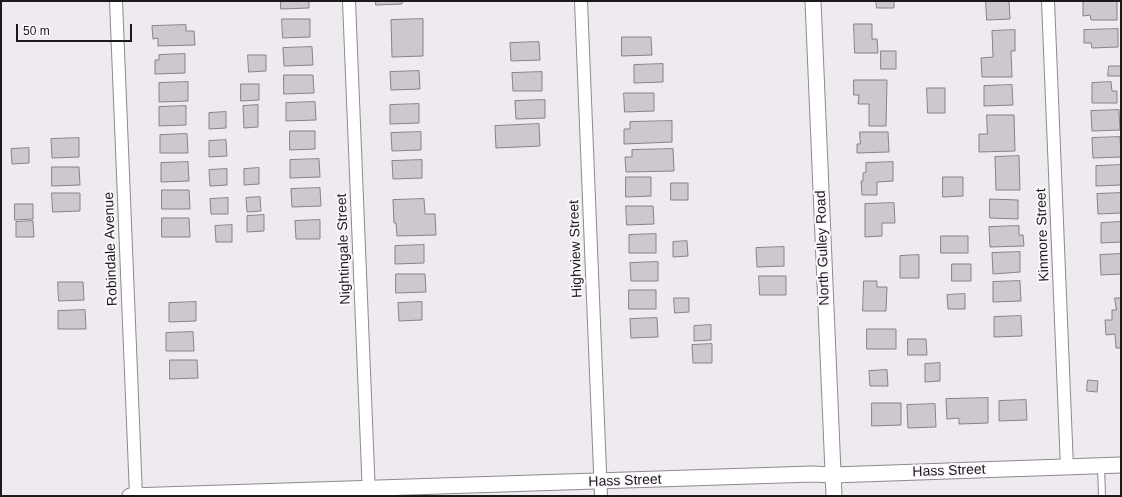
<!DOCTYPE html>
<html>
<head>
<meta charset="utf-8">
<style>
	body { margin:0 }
	#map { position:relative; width:1122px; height:497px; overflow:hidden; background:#efeaf0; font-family:Helvetica,sans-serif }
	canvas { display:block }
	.frame { position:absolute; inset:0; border:2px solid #1b191b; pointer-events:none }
	.scale { position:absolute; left:16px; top:24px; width:116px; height:18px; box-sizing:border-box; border:2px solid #1b191b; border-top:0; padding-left:5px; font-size:12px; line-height:14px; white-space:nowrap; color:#1b191b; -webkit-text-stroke:3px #fcf7fd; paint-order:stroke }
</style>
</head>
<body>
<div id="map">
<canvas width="1122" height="497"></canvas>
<div class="frame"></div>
<div class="scale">50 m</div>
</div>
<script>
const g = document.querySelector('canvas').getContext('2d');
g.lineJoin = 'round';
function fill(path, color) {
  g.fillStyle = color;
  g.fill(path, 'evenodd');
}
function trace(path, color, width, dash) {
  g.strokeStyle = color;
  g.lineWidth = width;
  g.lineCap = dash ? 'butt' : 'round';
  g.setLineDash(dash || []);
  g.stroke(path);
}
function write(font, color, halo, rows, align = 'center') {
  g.font = font + ' Helvetica,sans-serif';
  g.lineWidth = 4;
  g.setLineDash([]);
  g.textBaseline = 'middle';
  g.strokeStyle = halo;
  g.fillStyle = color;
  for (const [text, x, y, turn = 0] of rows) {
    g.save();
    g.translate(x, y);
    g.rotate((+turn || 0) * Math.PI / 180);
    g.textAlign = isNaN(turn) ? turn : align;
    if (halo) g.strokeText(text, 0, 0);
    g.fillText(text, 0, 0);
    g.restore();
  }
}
const building = new Path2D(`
	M281,1H309V8L281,9Z
	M376,1H402V4L376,5Z
	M876,1H894V8H877Z
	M986,1H1009L1010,19L987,20Z
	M1117,1V20H1091L1090,15L1083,16V2Z
	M282,19H310V37L283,38Z
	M423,19V56L392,57L391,20Z
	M854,24H872V39H877L878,53H855Z
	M186,25V31H194L195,45L158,46V38L153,39L152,26Z
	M1118,29V47L1092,48L1091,43H1084V30Z
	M1015,30V51H1011L1012,77H982L981,58L993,57L992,31Z
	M622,37H651L652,55L622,56Z
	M539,42L540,60L511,61L510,43Z
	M312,47L313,65L284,66L283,48Z
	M881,51H896V69H881Z
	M185,54V73L155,74V60H159V55Z
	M248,55H266V71L249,72Z
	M663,64V82L634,83V65Z
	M1109,66H1121V76H1108Z
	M419,71L420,89L391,90L390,72Z
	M542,72V91H513L512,73Z
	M284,75H313L314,93L284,94Z
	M854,80H887L886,126H869V104H858L859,95H854Z
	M188,82V101L159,102V83Z
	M1111,82L1112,91H1117V103H1092V83Z
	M241,84H259V100L241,101Z
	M1012,85L1013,105L984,106V86Z
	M927,88H945V113H928Z
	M624,93H654V111L625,112Z
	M545,100V118L516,119L515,101Z
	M315,102L316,120L286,121V103Z
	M419,104V123L390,124V105Z
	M258,105V127L244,128L243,106Z
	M186,106V125L159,126V107Z
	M1119,110L1120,130L1092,131L1091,111Z
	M226,112V128L209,129V113Z
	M987,115H1014L1015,151L979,152V134H987Z
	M672,121V142L624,144V129H630V122Z
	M539,124L540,146L496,148L495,126Z
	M290,131H315V149L290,150Z
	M421,132V150L392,151L391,133Z
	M860,132H888L889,152L857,153V144H860Z
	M187,134L188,153H160V135Z
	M1120,137L1121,157L1093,158L1092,138Z
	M79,138V157L52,158L51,139Z
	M226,140L227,156L209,157V141Z
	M29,148V163L12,164L11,149Z
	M673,149L674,171L626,172L625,157H632V150Z
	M1019,156L1020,190H996L995,157Z
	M319,159L320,177L290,178V160Z
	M422,160V178L393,179L392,161Z
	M188,162L189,181L161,182V163Z
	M893,162V181L877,182V195H862L861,181H863V173L866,172V163Z
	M1121,165V185L1096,186V166Z
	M52,167H79L80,185L52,186Z
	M259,168V184L244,185V169Z
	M227,169V185L210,186L209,170Z
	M626,177H651V196L626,197Z
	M943,177H963V196L943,197Z
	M671,183H688V200H671Z
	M320,188L321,206L292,207L291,189Z
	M162,190H189L190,209H162Z
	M52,193H80V211L53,212Z
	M1121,193V213L1098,214L1097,194Z
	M260,197L261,211L247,212L246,198Z
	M228,198V214H211L210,199Z
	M424,199L425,214H435L436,235L397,236L396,223H394L393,200Z
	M990,199L1018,200V219L990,218Z
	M894,203L895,223H882V236L865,237V204Z
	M15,204H33V219L15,220Z
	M626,206H653L654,224L627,225Z
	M264,215V231L247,232V216Z
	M162,218H189L190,237H162Z
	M320,220V239H296L295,221Z
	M33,221L34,237H16V222Z
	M1121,222V242L1101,243V223Z
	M232,225V242H216L215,226Z
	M1019,226V235H1023L1024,246L990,247L989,227Z
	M656,234V253H629V235Z
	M941,236H968V253H941Z
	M687,241L688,256L673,257V242Z
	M424,245V263L395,264V246Z
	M784,247V266L757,267L756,248Z
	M1020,252V272L993,274L992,253Z
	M1121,254V274L1101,275L1100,255Z
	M919,255V278H900V256Z
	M658,262V281H631L630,263Z
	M952,264H971V281H952Z
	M396,274H425L426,292L396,293Z
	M759,276H786V295H760Z
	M864,281H877V287H887L886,311H863Z
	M1020,281L1021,301L993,302V282Z
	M58,282H83L84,300L59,301Z
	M629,290H656V309H629Z
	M965,294V309H948L947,295Z
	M674,298H689V312L675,313Z
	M1115,298H1121V348H1116L1115,334L1106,335L1105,320H1112V310H1116Z
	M196,302V321L169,322V303Z
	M422,302V320L399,321L398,303Z
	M85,310L86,329H58V311Z
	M1021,316L1022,336L994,337V317Z
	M657,318L658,337L631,338L630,319Z
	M711,325V340L694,341V326Z
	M867,329H896V349H867Z
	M193,332L194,351H166V333Z
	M908,339H926L927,355H908Z
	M712,344V363H693L692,345Z
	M170,360H197L198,378L170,379Z
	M940,363V381L925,382V364Z
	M887,370L888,386H870L869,371Z
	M1088,380L1098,381L1097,392L1087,391Z
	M988,398V423L959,424V418L947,419L946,399Z
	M1026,400L1027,420L999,421V401Z
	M872,403H901V425L872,426Z
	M935,404L936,427L908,428L907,405Z`);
fill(building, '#ccc8ce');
trace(building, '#878288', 1);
const service = new Path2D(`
	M1101,465L1102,496`);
const minor = new Path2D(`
	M116,1L136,496
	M349,1L369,496
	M581,1L601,496
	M1048,1L1067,468`);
const tertiary = new Path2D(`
	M813,1L834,496
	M130,496L813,474L833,475L1121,465`);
trace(service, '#8d898f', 8);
trace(minor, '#8d898f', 14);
trace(tertiary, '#8d898f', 17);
trace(service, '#fff', 6);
trace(minor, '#fff', 12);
trace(tertiary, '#fff', 15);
write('14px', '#1b191b', '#fcf7fd', [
	["Kinmore Street",1043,235,-92],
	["North Gulley Road",823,248,-92],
	["Robindale Avenue",111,249,-92],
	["Nightingale Street",344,249,-92],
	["Highview Street",576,249,-92],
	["Hass Street",949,471,-2],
	["Hass Street",625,481,-2]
]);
</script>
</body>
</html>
